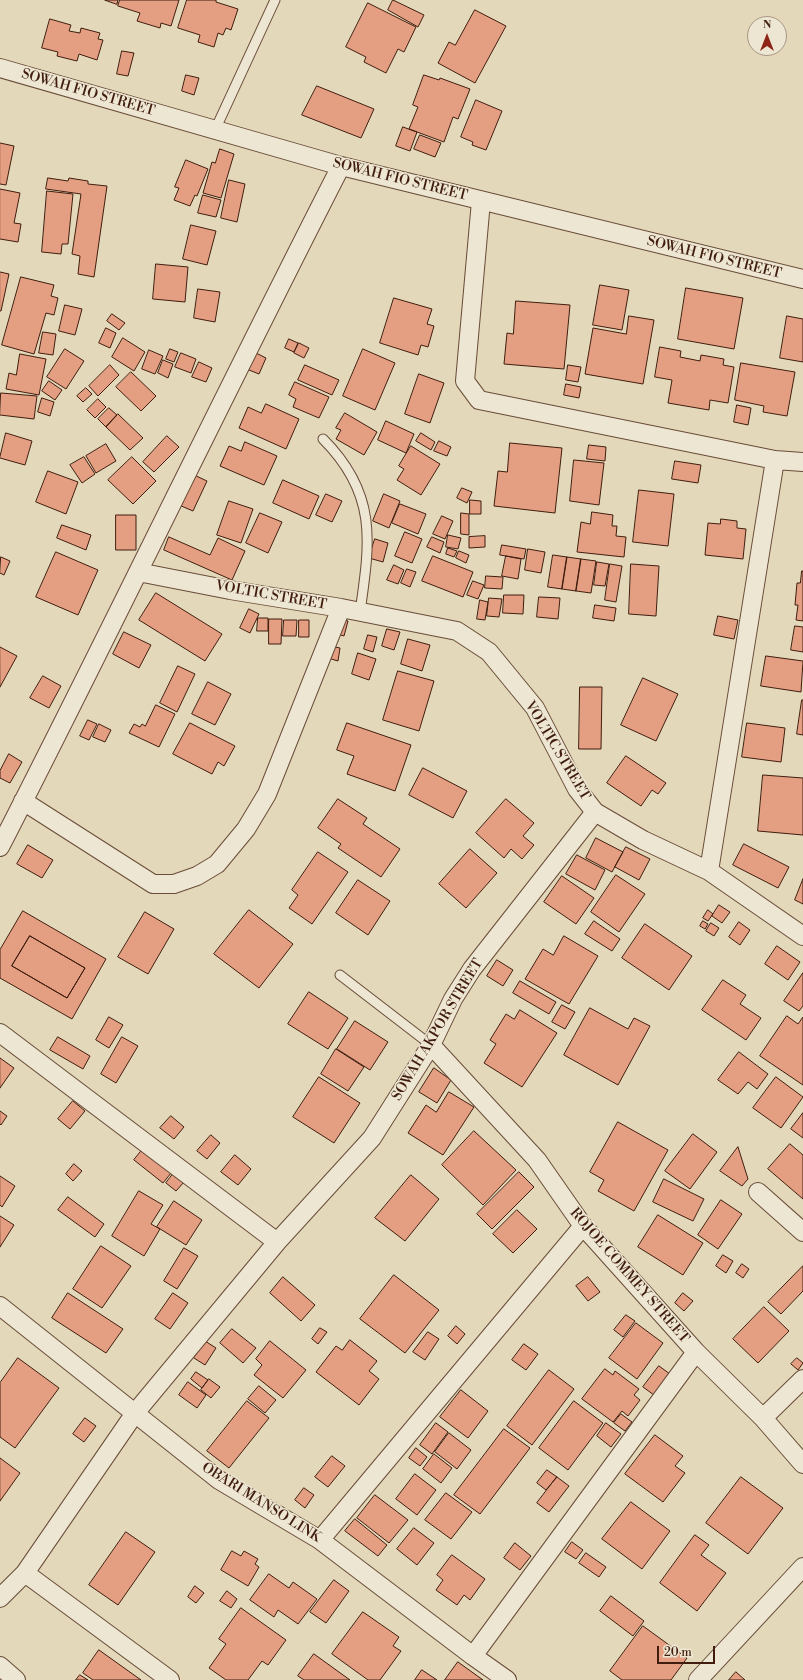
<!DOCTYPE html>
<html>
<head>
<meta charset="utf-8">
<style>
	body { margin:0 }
	#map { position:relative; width:803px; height:1680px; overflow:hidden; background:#e3d8b9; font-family:"Libre Bodoni",serif }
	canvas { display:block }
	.north { position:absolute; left:747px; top:16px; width:40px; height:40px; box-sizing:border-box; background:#ede6d2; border:1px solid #a89684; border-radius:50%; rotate:0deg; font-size:11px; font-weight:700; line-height:16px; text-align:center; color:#401d0e }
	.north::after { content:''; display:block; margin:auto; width:14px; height:18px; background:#8f2418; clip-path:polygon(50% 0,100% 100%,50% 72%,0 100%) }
	.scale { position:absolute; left:657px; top:1646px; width:58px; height:18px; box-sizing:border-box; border:2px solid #401d0e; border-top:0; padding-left:5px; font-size:12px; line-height:14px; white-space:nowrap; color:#401d0e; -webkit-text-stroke:3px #ede6d2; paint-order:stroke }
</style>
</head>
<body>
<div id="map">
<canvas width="803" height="1680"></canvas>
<div class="north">N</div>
<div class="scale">20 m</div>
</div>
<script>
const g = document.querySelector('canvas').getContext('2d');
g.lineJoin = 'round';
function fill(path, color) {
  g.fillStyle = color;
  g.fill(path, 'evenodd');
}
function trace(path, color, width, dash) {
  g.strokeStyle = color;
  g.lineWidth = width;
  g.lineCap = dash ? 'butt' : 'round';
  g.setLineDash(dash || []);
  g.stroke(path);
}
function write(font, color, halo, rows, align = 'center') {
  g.font = font + ' "Libre Bodoni",serif';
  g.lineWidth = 3;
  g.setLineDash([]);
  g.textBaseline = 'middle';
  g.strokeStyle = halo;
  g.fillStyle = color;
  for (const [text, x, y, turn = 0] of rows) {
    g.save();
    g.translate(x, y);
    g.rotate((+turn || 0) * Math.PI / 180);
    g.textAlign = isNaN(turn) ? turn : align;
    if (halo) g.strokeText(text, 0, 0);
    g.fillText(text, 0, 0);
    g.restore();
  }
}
const building = new Path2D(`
	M105,0H118L117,4Z
	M120,0H179L171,26L161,23L160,28L137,21L140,13L118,6Z
	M187,0H216V2L238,9L231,30L226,28L223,35L218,33L214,47L198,42L200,35L178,28Z
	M393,0L424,15L418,27L388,10Z
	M368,3L416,27L404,52L398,49L386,73L364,62L366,57L346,47Z
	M475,10L506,26L475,83L438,63L449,42L455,45Z
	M50,19L71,25L69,31L80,33L81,28L100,33L98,39L103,40L97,60L79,54L77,61L57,56L58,52L42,48Z
	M122,51L134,53L128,76L117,74Z
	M186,75L199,78L194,95L182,91Z
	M424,75L439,80L440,78L470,89L458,119L453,117L444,142L409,129L418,107L413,105Z
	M317,86L374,109L361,138L302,115Z
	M476,100L502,111L486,150L472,145L473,142L461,137Z
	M403,127L417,132L410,151L396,146Z
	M420,135L441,143L435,157L414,149Z
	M0,143L14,146L6,185L0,184Z
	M220,149L234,154L221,198L203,193L212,162L215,163Z
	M186,160L208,169L197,196L195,195L190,206L174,200L179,188L175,187Z
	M48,178L68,181L69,178L88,181V184L107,186L94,277L78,274L80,256L72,254L81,194L46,189Z
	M229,180L245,184L237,222L221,218Z
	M0,189L20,193L14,223L21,224L18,242L0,239Z
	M47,191L73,194L68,244H62L61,254L42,252Z
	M203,195L221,200L216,217L198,213Z
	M191,225L216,231L207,265L183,259Z
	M156,264L188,267L185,302L153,299Z
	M0,272L9,274L1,311H0Z
	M21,277L54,285L51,296L58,298L54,315L46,313L34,354L2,345Z
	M600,285L629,290L622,330L593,325Z
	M686,288L743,298L734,349L678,339Z
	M198,289L220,292L215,322L194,318Z
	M394,298L432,309L427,324L434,326L428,347L421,345L418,355L380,343Z
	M516,301L570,305L564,369L504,364L507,333L513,334Z
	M65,305L82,309L75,335L59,331Z
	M112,314L125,323L119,330L107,321Z
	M629,316L654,320L643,384L585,374L593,328L626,334Z
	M787,316L803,319V362L780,358Z
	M106,328L116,333L110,348L99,343Z
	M43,332L56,334L53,355L39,353Z
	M123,338L145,352L134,371L112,357Z
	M289,339L298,343L294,352L285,348Z
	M299,343L309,348L304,358L294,353Z
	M660,347L681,351L680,357L700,361L701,355L724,359L723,365L734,367L728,403L710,400L709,410L668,403L672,380L655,377Z
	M65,349L84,361L66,389L47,377Z
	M170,349L178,352L174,362L166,359Z
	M363,349L395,363L375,410L343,396Z
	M149,350L163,356L155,374L142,369Z
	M181,353L196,359L191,373L175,367Z
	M256,353L266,358L259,374L249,370Z
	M20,354L46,359L39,395L6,389L9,373L16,375Z
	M163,360L173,364L168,378L158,373Z
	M199,362L212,368L206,382L192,377Z
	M741,363L795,372L787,416L763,412L764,406L735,400Z
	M110,365L119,375L98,396L89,386Z
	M305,365L339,380L332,395L298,380Z
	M568,365L581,367L578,382L566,380Z
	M131,372L156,396L141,411L116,387Z
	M419,374L444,383L430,423L405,414Z
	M49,381L62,390L55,400L42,391Z
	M295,382L329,397L319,418L293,407L296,399L289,395Z
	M566,384L581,387L579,398L564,395Z
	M86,388L92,394L83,402L77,396Z
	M1,393L37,396L34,419L0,415Z
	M42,398L54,402L50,416L38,412Z
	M98,399L106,407L95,418L87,410Z
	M266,404L299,419L286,449L239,428L248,407L261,413Z
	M737,405L751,408L748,425L734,422Z
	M109,408L117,415L106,427L98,419Z
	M345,413L377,432L364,455L336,439L341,430L336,428Z
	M118,414L143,438L130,450L106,427Z
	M386,421L414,434L406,453L378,440Z
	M6,433L32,441L25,465L0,458Z
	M421,433L435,442L431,450L416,441Z
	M167,436L179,447L154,472L143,462Z
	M439,441L451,447L447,456L434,451Z
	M245,442L277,456L264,485L220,466L229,446L241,451Z
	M510,443L562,448L555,513L494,506L498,471L507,472Z
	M106,444L116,461L96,473L86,456Z
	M589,445L606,447L605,461L587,459Z
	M411,446L440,464L421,495L397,480L404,469L399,466Z
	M84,457L95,474L82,483L70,465Z
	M132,457L156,481L133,504L108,480Z
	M574,460L604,463L599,505L570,501Z
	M675,461L701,465L698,483L672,479Z
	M48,471L78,482L66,514L36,502Z
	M192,474L207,481L193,511L179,505Z
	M283,480L319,496L309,519L273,503Z
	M462,488L472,492L467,503L457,498Z
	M639,490L674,494L668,546L633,542Z
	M326,494L342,501L332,522L316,515Z
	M384,494L400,501L389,528L373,521Z
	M470,500L481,501V514H470Z
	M229,501L253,509L241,543L217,535Z
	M400,504L426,514L418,534L392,523Z
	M592,512L613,515L612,526H617L616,536L626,537L624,557L577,552L581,522L590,524Z
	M260,513L282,522L268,553L246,543Z
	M461,513L469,514V535L461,534Z
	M116,515H136V550H116Z
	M442,516L453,521L445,539L433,534Z
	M721,519L737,521V528L746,529L743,559L705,555L708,523L720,524Z
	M62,525L91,535L86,550L57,538Z
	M405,532L422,539L412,563L395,556Z
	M448,535L461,538L458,549L446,547Z
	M485,536V547L469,548V537Z
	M169,537L210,555L218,538L245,551L232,580L164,550Z
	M432,537L444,542L440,553L427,547Z
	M375,539L388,543L383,562L369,558Z
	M502,545L526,549L524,559L500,555Z
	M448,548L457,551L454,557L446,554Z
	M528,549L545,552L541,573L525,570Z
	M459,551L469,555L466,563L456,558Z
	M56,552L98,570L78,615L36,597Z
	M553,555L567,557L562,589L548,587Z
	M433,556L473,572L463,597L422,581Z
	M506,556L521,559L518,579L502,576Z
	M1,557L10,561L4,575L0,573Z
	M567,557L581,559L576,591L562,589Z
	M581,559L596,561L591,593L576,591Z
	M597,562L609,564L605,586L594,585Z
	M610,564L622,566L616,602L605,600Z
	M631,564L659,566L656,616L629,614Z
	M394,565L404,570L398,584L387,580Z
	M407,569L416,572L410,587L401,583Z
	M802,571H803V621L796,620L798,605H795L797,583H800Z
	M486,576L503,577L502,589L485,588Z
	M473,581L484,585L478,599L467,595Z
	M156,593L222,634L205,661L139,620Z
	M504,595H524L523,614L503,613Z
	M539,597L560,598L558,619L537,617Z
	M489,598L502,599L499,617L487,616Z
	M480,600L488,602L485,620L477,619Z
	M595,605L616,608L614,621L593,618Z
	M249,609L259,614L250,633L240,628Z
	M718,616L738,620L734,639L714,635Z
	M258,618H268V631H257Z
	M340,618L348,621L344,636L335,633Z
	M269,619H282L281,644H269Z
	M284,620H297L296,636H283Z
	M299,620H309V637H299Z
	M795,626L803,627V652L791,650Z
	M387,629L400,632L394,650L382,646Z
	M124,632L151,645L139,668L113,654Z
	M368,635L377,637L373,652L364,649Z
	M408,639L430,645L422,671L401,664Z
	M330,646L340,648L338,661L328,658Z
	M0,647L17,656L0,687Z
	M358,653L376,659L369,680L352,674Z
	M766,656L803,661L801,692L761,686Z
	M178,666L195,674L177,712L160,703Z
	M398,671L434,681L419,731L383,720Z
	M43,676L61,686L49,708L30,698Z
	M643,678L678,694L656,741L621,725Z
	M208,682L231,694L215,725L192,714Z
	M580,687H602L601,749H579Z
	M802,700H803V735L797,734Z
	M156,705L175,714L159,747L129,733L134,724L140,727L142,724L145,726Z
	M88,720L97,724L89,740L80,736Z
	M190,723L235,746L224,766L218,762L212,774L173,754Z
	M347,723L411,745L395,791L347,774L354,756L337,750Z
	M747,723L785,728L781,762L742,757Z
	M99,724L111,730L105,742L93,737Z
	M9,754L22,762L10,783L0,778V771Z
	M626,756L666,783L658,794L652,790L641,806L607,783Z
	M423,768L467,791L453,818L409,795Z
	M763,775L803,778V835L758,831Z
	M338,799L367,818L363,824L400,849L381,877L338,848L341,844L318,828Z
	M506,799L534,823L523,836L534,845L522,859L511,849L504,858L476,833Z
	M596,838L623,852L612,872L586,858Z
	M744,844L789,867L778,888L733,865Z
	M28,845L53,860L42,878L17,864Z
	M626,847L650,859L639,880L615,867Z
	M470,849L497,873L466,908L439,884Z
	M318,852L348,872L312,924L289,908L298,895L292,890Z
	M577,855L605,870L595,890L566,874Z
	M616,875L645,894L619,932L591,912Z
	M562,876L594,898L576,924L544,902Z
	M803,879V904L795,900Z
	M358,880L390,901L368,935L336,913Z
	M719,905L730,912L722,923L712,916Z
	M249,910L293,944L259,988L214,954Z
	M708,910L713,914L708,921L703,918Z
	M23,911L106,959L72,1019L0,978V950ZM30,936L85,968L67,998L12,966Z
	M145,912L174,929L148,974L118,957Z
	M594,921L620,939L612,951L585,934Z
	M703,921L708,924L705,929L700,926Z
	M739,922L750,930L740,945L729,937Z
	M711,923L719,928L714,936L706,931Z
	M645,924L692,956L669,990L622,958Z
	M30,936L85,968L67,998L12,966Z
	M564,936L598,956L569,1004L525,979L543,949L553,955Z
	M777,946L800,962L788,980L765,964Z
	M497,960L513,970L503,986L487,976Z
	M803,973V1006L799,1011L784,1001Z
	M723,980L746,995L740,1004L761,1018L746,1040L702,1010Z
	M520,981L556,1002L549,1014L513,993Z
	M309,992L348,1018L328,1049L288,1024Z
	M562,1005L575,1012L565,1029L552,1022Z
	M590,1008L628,1029L634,1018L650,1026L618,1085L564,1055Z
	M520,1010L557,1033L522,1087L484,1063L496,1044L490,1040L506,1014L514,1019Z
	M787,1016L798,1024L803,1017V1085L760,1056Z
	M109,1017L123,1025L109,1048L96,1040Z
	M355,1021L388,1042L370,1070L337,1049Z
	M58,1037L90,1056L83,1069L50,1050Z
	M122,1037L138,1046L116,1083L101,1074Z
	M336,1049L364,1067L348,1091L321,1074Z
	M739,1052L768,1074L757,1089L748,1082L738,1094L718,1080Z
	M0,1058L14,1068L0,1088Z
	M434,1068L451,1080L437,1103L419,1092Z
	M319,1077L360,1103L334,1143L293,1117Z
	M776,1077L803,1097L781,1128L753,1108Z
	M449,1092L474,1107L443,1155L408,1133L426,1105L436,1112Z
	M73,1101L85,1111L70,1129L58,1119Z
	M0,1111L7,1116L1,1125L0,1124Z
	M803,1113V1138L791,1129Z
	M171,1116L184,1127L174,1139L160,1128Z
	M618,1122L668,1150L634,1211L598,1191L604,1180L590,1172Z
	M474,1131L516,1170L483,1205L442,1165Z
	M693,1134L717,1152L690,1189L665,1171Z
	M211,1135L220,1143L207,1159L197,1151Z
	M790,1144L803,1155V1199L768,1169Z
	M738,1147L748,1179L742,1186L720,1171Z
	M143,1149L171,1173L163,1183L134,1160Z
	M235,1155L251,1169L238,1185L221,1172Z
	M74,1164L82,1171L73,1181L66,1174Z
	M519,1172L534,1187L492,1229L477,1214Z
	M173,1174L184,1182L176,1191L166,1183Z
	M411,1175L439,1199L405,1241L375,1218Z
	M0,1176L15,1186L2,1207L0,1205Z
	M664,1179L704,1199L693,1221L653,1202Z
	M139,1191L163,1205L151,1224L160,1229L144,1256L112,1236Z
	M68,1197L104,1224L95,1237L58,1210Z
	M721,1200L742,1214L718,1249L698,1235Z
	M174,1201L202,1220L186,1245L157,1227Z
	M517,1210L537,1229L513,1253L493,1234Z
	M658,1215L703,1243L683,1275L638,1247Z
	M0,1216L14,1225L0,1247Z
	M101,1246L131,1266L102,1308L73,1289Z
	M184,1248L198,1256L177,1289L164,1281Z
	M723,1255L733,1261L726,1273L716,1266Z
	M742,1264L749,1269L743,1278L736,1273Z
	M803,1266V1291L781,1314L768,1302Z
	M394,1275L439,1310L405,1353L360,1319Z
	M283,1277L315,1305L301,1321L270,1293Z
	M588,1277L600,1292L588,1301L576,1286Z
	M68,1293L123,1329L106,1353L52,1318Z
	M173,1293L188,1303L170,1329L155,1319Z
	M683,1293L693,1301L684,1311L675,1303Z
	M764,1307L789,1331L758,1363L733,1339Z
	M626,1315L635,1321L623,1337L614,1330Z
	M636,1323L663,1343L637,1379L609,1358Z
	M456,1326L465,1334L457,1344L448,1336Z
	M320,1328L327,1332L318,1344L312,1339Z
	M232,1329L256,1348L243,1363L220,1343Z
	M428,1332L439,1339L425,1360L413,1352Z
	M350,1340L377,1361L369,1371L379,1379L359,1405L316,1372L336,1346L342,1350Z
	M205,1341L216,1348L205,1365L194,1358Z
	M270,1341L306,1370L283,1398L254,1375L262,1365L256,1359Z
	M524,1344L538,1354L526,1370L512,1360Z
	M18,1358L59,1388L15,1448L0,1437V1383Z
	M797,1358L803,1363L798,1370L791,1364Z
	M659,1366L670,1374L654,1395L643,1387Z
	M605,1369L613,1375L615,1371L639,1389L634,1395L640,1400L628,1416L622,1411L613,1422L582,1399Z
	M549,1370L574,1389L532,1445L507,1426Z
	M196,1372L208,1380L202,1388L191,1379Z
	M209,1379L220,1387L211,1398L201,1390Z
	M188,1382L206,1395L197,1408L179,1395Z
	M259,1386L276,1400L265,1413L248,1399Z
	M461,1390L488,1411L468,1438L440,1417Z
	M247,1401L269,1418L229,1468L207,1451Z
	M574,1401L603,1423L568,1470L539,1448Z
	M621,1414L632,1422L625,1431L614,1423Z
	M85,1418L96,1426L84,1442L73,1434Z
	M436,1423L448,1432L432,1454L420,1445Z
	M606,1423L621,1434L611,1447L597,1436Z
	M504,1429L530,1448L480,1514L454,1495Z
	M449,1433L471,1450L457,1469L435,1452Z
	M655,1435L683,1456L675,1466L685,1473L663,1502L625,1474Z
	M416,1448L427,1457L420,1466L409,1458Z
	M434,1454L452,1468L441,1483L423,1469Z
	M332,1456L345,1466L328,1487L315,1477Z
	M0,1458L20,1473L0,1501Z
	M547,1470L557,1477L546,1490L537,1483Z
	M415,1474L436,1490L417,1515L396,1499Z
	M557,1477L569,1486L549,1512L537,1503Z
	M741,1477L783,1508L748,1554L706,1523Z
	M304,1488L314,1495L305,1508L295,1500Z
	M446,1493L472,1512L451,1539L425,1520Z
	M375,1495L408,1520L389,1543L357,1518Z
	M631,1502L670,1531L642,1569L602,1539Z
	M355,1519L387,1545L378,1556L345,1531Z
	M414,1528L434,1543L417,1565L397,1549Z
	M126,1532L155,1552L118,1605L89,1585Z
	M695,1535L709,1545L701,1555L726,1573L697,1611L660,1583Z
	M572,1542L583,1550L576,1559L565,1552Z
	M515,1543L531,1556L520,1570L504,1558Z
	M232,1551L241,1556L244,1551L258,1559L255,1564L259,1567L248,1586L221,1570Z
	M586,1553L606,1567L599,1577L579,1563Z
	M452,1555L485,1579L470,1600L464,1595L457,1605L436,1590L443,1580L437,1575Z
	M269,1574L289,1588L293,1582L317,1599L298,1624L278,1610L274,1617L250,1600Z
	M334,1580L349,1591L326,1623L310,1612Z
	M195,1586L204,1593L196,1603L188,1597Z
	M227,1591L237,1599L231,1608L220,1601Z
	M611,1596L644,1621L633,1636L600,1611Z
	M241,1608L286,1640L268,1665L262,1661L248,1680H226L209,1668L226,1644L219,1639Z
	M363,1612L399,1637L393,1646L401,1651L380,1680H368L332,1654Z
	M643,1626L687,1658L671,1680H622L610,1671Z
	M99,1650L141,1680H93L83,1673Z
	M314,1654L350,1680H304L298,1676Z
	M458,1662L483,1680H445Z
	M422,1670L437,1680H415Z
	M736,1672L745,1680H729Z
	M80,1675L88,1680H76Z`);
fill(building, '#e49f83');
trace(building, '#401d0e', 1);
const service = new Path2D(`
	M215,130L275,0
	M323,439C378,494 370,542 360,612
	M340,975L431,1045`);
const minor = new Path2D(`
	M0,68L341,166L803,279
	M481,201L465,381L479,400L775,460L803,462
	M138,572L230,590L341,608L457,631L489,652L535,708L577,789L595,812L643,840L709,871L803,936
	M23,801L153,884H174L197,876L217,864L246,829L267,794L341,608
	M0,847C116,621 225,392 341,166
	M709,871L775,460
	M0,1033L277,1242
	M431,1045L537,1160L583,1226L696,1352L763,1418L803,1464
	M758,1192L803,1232
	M0,1306L219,1480L320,1540L473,1656L507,1680
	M763,1418L803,1379
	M320,1540L583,1226
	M25,1573L170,1680
	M0,1598L25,1573L135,1413L277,1242L372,1138L431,1045L453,999L472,969L595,812
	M473,1656L696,1352
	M0,1666L16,1680
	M698,1680L803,1567`);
trace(service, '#694c39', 11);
trace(minor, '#694c39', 20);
trace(service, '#ede6d2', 9);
trace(minor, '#ede6d2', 18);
write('14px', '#401d0e', '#ede6d2', [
	["SOWAH FIO STREET",88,93,16],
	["SOWAH FIO STREET",400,180,14],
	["SOWAH FIO STREET",714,258,14],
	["VOLTIC STREET",271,596,10],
	["VOLTIC STREET",557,751,59],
	["SOWAH AKPOR STREET",438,1030,-59],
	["ROJOE COMMEY STREET",629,1276,49],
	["OBARI MANSO LINK",261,1503,32]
]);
</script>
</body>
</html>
